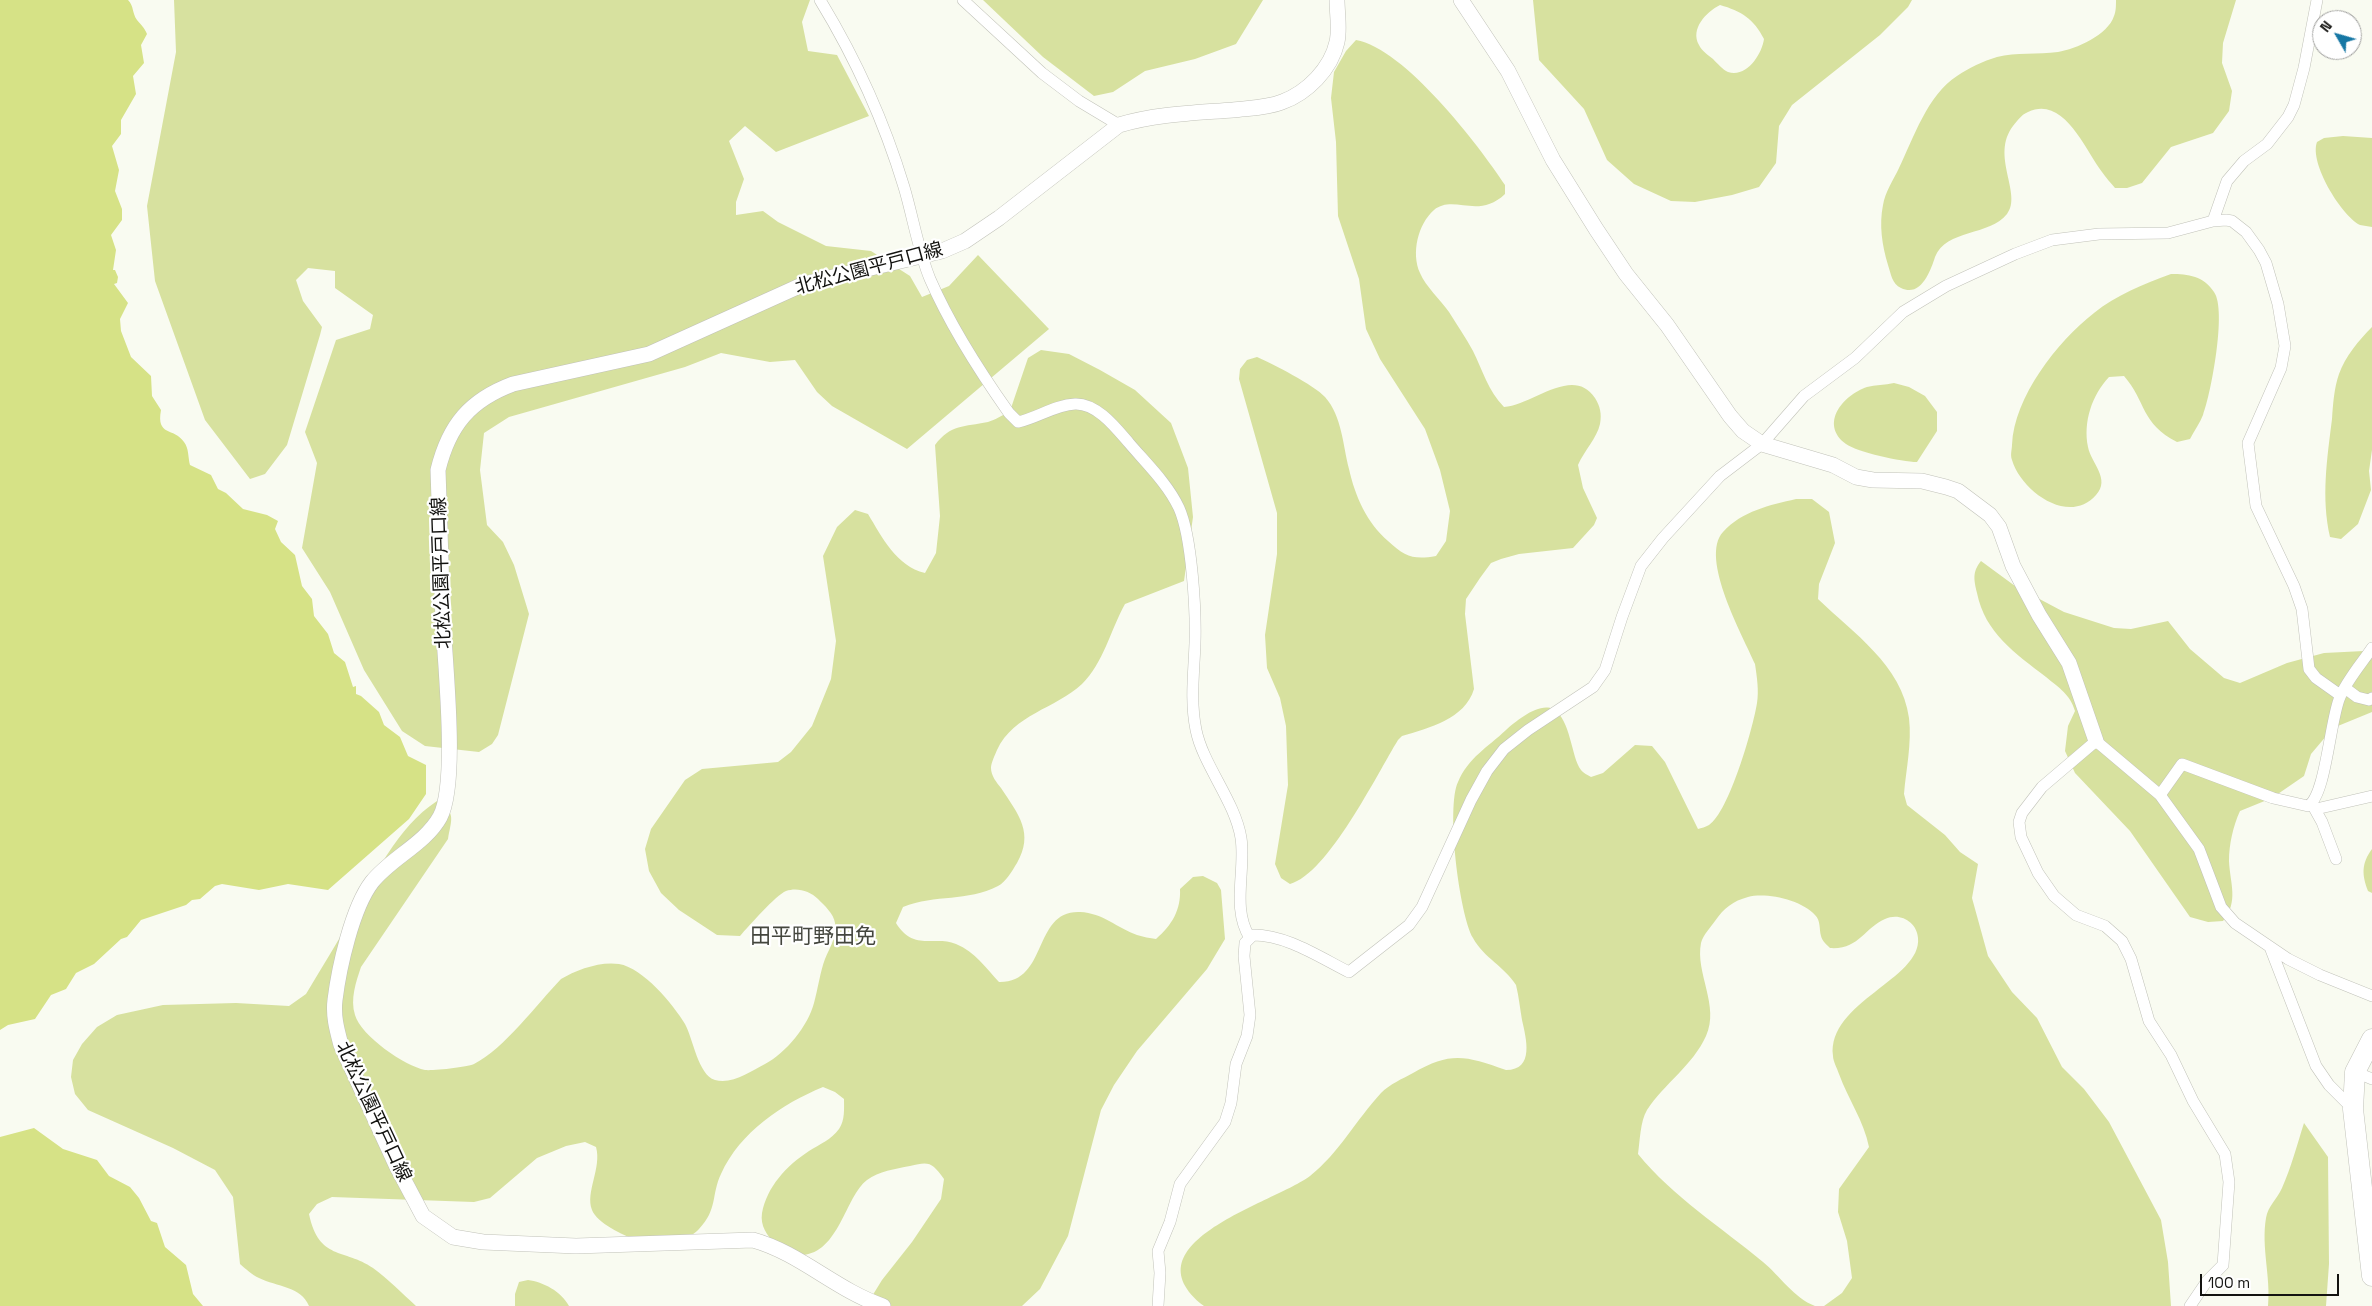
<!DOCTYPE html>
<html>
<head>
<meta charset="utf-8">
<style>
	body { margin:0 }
	#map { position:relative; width:2372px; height:1306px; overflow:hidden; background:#f9fbf1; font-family:"Space Grotesk",sans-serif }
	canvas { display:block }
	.north { position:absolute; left:2312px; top:10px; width:50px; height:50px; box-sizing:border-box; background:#fff; border:1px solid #a1a19f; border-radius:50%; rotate:308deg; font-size:14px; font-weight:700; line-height:20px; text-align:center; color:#131310 }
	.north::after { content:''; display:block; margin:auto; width:18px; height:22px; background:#1677a4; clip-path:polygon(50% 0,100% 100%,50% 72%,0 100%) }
	.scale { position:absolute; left:2200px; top:1274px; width:139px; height:22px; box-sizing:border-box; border:2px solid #131310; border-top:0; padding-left:6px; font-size:15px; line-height:18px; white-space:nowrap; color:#131310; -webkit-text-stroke:4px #fff; paint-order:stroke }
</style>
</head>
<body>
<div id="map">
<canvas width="2372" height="1306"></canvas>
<div class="north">N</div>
<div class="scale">100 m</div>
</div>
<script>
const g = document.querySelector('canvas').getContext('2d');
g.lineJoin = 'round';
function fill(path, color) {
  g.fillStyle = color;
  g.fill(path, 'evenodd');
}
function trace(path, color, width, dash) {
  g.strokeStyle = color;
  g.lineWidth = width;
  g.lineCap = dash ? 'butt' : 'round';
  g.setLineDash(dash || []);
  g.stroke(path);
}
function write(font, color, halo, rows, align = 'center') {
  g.font = font + ' "Space Grotesk","Noto Sans JP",sans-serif';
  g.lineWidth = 4.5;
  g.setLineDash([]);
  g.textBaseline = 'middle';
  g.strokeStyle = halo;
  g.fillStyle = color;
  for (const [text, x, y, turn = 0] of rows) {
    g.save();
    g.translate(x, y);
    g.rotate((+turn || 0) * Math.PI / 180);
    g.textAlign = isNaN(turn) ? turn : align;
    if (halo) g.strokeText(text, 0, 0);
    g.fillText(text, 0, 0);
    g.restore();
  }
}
fill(new Path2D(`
	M174,0H810L802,22L808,51L837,55L869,116L776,152L745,126L729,141L744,179L736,202V215L763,211L778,222L826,246L871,251L910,276L922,297L949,286L978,255L1049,329L907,449L832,406L817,392L795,360L770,362L721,353L685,367L509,417L484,433L480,470L487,525L503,542L514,565L529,614L498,735L492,744L479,752L425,746L402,731L364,670L330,592L302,548L317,463L305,432L336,340L370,329L373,315L335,288V271L308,268L296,280L303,301L322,327L320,335L287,445L265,474L250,479L205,420L155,281L147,206L176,52Z
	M983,0H1263L1236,44L1195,59L1145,71L1113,92L1094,96L1043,57Z
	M1533,0H1912L1908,7L1880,35L1792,105L1779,126L1776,163L1759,187L1732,195L1695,202L1671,201L1634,184L1607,160L1584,109L1539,60ZM1720,5C1741,11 1754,19 1764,39C1762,54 1747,78 1728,72C1723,70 1717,63 1713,59C1708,55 1702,51 1699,45C1690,29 1706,12 1720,5Z
	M2116,0H2236L2223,43L2222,63L2232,91L2229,111L2213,133L2171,147L2142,183L2127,188H2115C2111,183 2106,178 2102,172C2085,150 2064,95 2028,112C2021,115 2018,120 2013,126C1990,156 2023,194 2007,214C1990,236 1946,229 1935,257C1931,270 1921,298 1901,288C1892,284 1891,274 1888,265C1882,245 1879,225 1883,205C1885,192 1894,179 1899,168C1913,139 1928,94 1957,76C1969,68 1983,61 1997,57C2016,52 2038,55 2058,52C2076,49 2108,35 2114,16C2116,12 2116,5 2116,0Z
	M1356,40C1404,48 1479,145 1505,185V194C1478,220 1454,194 1434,210C1418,224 1411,253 1420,273C1426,287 1440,299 1449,312C1457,325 1466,338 1473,351C1483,371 1488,391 1504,407C1533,405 1573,365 1595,398C1600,406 1602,414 1600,424C1597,438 1584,451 1578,465L1583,488L1597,518L1594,525L1573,548L1519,554L1501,559L1491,563L1480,578L1466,599L1465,614L1474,689C1465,719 1429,728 1402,736L1398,740C1377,774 1328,874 1290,884L1281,878L1275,864L1288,785L1286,726L1280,698L1267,668L1265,635L1277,554V513L1239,379L1240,369L1247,360L1257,357C1273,364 1314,385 1325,397C1342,416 1343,446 1349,469C1355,496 1367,523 1388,541C1405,557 1414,560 1436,556L1446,541L1450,511L1440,470L1425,429L1380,359L1366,329L1359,279L1338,216L1336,142L1331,98L1334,72L1346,51Z
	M2343,136L2372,138V227C2368,226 2364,226 2360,225C2341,215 2309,163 2317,142L2324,138Z
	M2171,274C2188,274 2204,276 2214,292C2227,310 2211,394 2203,415C2200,423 2194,431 2190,439L2177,442C2141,424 2146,401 2124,376L2109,377C2092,395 2083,422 2088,447C2091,463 2111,479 2096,495C2069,526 2021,491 2012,460C2010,455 2012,449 2012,445C2014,397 2057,342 2094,313C2116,295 2144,284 2171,274Z
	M2372,327V450L2369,471L2371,490L2358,524L2341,539L2330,537C2321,498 2327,459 2332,419C2333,405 2334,388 2339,374C2345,357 2359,340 2372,327Z
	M1041,350L1069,354L1100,370L1135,390L1171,423L1188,468L1193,517L1184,581L1125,604C1111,629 1103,664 1082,684C1055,709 1014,714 997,750C995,755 991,763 991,768C991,776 997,783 1001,788C1019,815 1034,833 1017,863C1012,871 1006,882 998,886C967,902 936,894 903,907L896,923C914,952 935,935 956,944C975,952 986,968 999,982C1049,983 1032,910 1080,912C1103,913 1117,928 1137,935C1143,937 1150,938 1156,939C1172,925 1181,910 1180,889L1193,877L1203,876L1217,883L1221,890L1225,939L1207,969L1137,1051L1114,1085L1101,1110L1068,1236L1040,1289L1022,1306H866L882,1280L912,1242L941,1199L944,1179C932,1163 930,1161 910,1166C895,1169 879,1171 867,1180C845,1197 839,1253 802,1255C792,1255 782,1251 775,1244C767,1235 760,1226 762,1213C767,1187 786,1166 809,1151C820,1144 831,1140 839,1129C845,1120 844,1109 844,1099L835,1092L823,1087C782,1104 740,1132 721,1174C711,1195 718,1209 699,1229C695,1233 686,1240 681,1242C675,1244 641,1242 636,1240C623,1235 597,1223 592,1210C585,1192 602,1168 596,1147L585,1142L566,1146L537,1158L490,1198L474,1202L332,1197L317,1204L309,1214C319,1261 344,1248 373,1268C388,1279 402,1293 416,1306H309C301,1286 277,1287 259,1278C252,1275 246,1269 240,1264L233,1197L215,1170L173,1148L88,1110L75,1094L71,1077L73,1060L82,1044L97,1027L117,1015L163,1005L236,1003L289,1006L306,994C321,969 337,943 351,918C374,877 397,827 437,801C457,812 451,820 448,839L361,967C356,982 350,999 355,1015C361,1036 405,1066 425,1070C432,1071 469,1067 474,1064C504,1049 537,1004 561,979C576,970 600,961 619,964C643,968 673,1004 685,1024C693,1038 698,1075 715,1080C732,1085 751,1071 765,1064C786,1053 808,1026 814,1003C818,989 820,972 825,959C830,947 837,937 835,923C834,914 824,905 818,899C810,891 797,887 786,891C776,895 749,926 740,936L717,935L679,910L661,893L649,871L645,849L651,829L685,780L702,769L778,762L791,752L812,726L831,679L836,641L823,556L837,527L855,510L868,514C882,537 896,566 925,573L936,553L940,516L935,445C951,424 964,427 988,422C995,420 1003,415 1010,411L1028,358Z
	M1894,383L1909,387L1925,396L1937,412V431L1917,462C1902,462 1857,452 1846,444C1819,424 1843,395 1867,387C1875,385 1885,385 1894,383Z
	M1796,499H1812L1829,512L1835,543L1819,584L1818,599C1853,633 1902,665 1909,718C1912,743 1906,770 1904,794L1907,805L1945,835L1960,852L1978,864L1972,898L1988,956L2012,992L2037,1018L2062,1067L2084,1089L2109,1122L2161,1220L2168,1262L2171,1306H1824L1842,1293L1852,1278L1847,1241L1838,1212L1839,1189L1869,1147C1864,1121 1848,1099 1839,1074C1837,1068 1833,1061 1833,1056C1827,1002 1922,979 1918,938C1917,922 1900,912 1885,919C1864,928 1859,950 1830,948C1827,945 1822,941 1821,936C1819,929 1821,921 1815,915C1802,900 1766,892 1748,897C1733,901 1724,908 1715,921C1711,927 1703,935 1701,943C1695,973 1720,1006 1706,1036C1693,1065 1664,1084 1647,1110C1640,1122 1640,1141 1638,1154C1673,1197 1721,1227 1763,1262C1780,1276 1794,1298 1815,1306H1204C1124,1243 1276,1202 1310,1176C1339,1153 1356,1120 1381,1093C1390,1084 1402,1079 1413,1073C1451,1051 1466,1056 1506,1070C1535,1070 1526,1038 1522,1020C1520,1009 1519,997 1516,985C1505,967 1484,958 1473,938C1459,913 1446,807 1458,782C1468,758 1488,747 1506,730C1516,721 1539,702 1553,709C1571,719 1571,757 1581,770C1583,773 1588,775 1591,777L1603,773L1635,745L1652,746L1665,762L1698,829C1701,828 1706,827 1709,825C1729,812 1753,728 1757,703C1759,691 1757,677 1755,664C1743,636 1699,558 1723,532C1742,511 1770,505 1796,499Z
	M1981,561L2015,586L2064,612L2114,628L2131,629L2168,621L2190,649L2224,678L2240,683L2287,663L2324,653L2364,651L2372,647V712L2333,728L2311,754L2304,776L2272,798L2240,811C2233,826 2229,845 2229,861C2230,884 2239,901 2223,921L2208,922L2190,917L2130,831L2075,773L2065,751L2068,726L2075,711C2070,694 2059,688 2046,677C2015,653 1985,633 1977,593C1974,580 1972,572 1981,561Z
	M2372,849V893L2368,891C2362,875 2361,864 2372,849Z
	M2304,1123L2328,1157L2329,1264L2326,1306H2268C2271,1277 2261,1247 2266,1218C2268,1206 2277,1199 2282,1188C2291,1168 2297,1145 2304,1123Z
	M528,1280C543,1282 561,1291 569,1306H515V1294L519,1282Z`), '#d7e19f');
fill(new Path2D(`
	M0,0H128C134,6 132,13 137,20C141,25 144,27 147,34L141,45L144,63L133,76L136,94L121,120V134L112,146L119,170L115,191L122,209V220L111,235L116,250L113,270H115L118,277L117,283L114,284L128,303L120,319L121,331L131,357L151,376L152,396L161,410C156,437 174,427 184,442C189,448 188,458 190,465L211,475L218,489L226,493L243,509L267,515L278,521L275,529L281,542L295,555L302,586L312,599L314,616L328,634L334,653L345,662L353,687L356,686V694L361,696L379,712L384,725L400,737L408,756L426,765V794L409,819L328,890L288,884L259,890L222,884L215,886L200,899L192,900L186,905L141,920L127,937L121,939L94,964L76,973L66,989L51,995L35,1019L8,1025L0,1030Z
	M34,1128L63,1149L97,1160L109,1176L130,1187L139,1198L151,1221L157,1223L165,1247L186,1265L193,1294L203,1306H0V1137Z`), '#d6e286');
const street = new Path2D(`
	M820,0C856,59 884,121 904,187C913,217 918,250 930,279C950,325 980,372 1009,413L1018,422C1037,418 1055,405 1075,404C1097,403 1116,428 1129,443C1146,463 1168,484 1179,508C1192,537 1196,611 1195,643C1194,672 1190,701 1196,730C1203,765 1235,801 1241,838C1246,871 1231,908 1250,938
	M963,0L1042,73L1079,101L1119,125
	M2213,221L2227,181L2244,161L2267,144L2288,117L2294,105L2304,68L2317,0
	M2345,688L2357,697L2369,700L2372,698
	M2160,795L2182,764L2273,798L2308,806C2326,796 2330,719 2340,697C2347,680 2362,663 2372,648
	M2312,804L2322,822L2336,859
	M2316,809L2372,796
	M2270,947L2316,1066L2329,1085L2353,1109
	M2355,1072L2372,1079
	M1158,1306L1160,1273L1158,1251L1170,1222L1180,1184L1225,1122L1231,1103L1236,1064L1247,1036L1250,1015L1244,956L1245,943L1253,935C1287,935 1319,957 1349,972L1409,925L1422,907L1471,800L1487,771L1504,749L1528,730L1593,687L1605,670L1622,617L1641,566L1663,538L1720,476L1762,444L1804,396L1855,358L1903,312L1946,286L2015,254L2052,240L2099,234L2168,233L2213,221L2226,220L2232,221L2246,232L2259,250L2266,263L2278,304L2285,346L2281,368L2248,443L2256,506L2294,586L2302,609L2309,669L2316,678L2340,695
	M2190,1306L2207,1281L2223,1265L2229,1182L2225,1154L2193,1101L2171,1055L2149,1021L2131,959L2122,941L2105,926L2076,915L2054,896L2038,873L2021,837L2019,822L2022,813L2042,787L2096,741L2160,795L2199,849L2221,907L2235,923L2288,959L2320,975L2372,996`);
const secondary = new Path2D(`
	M1461,0L1508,71L1553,160L1596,229L1626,274L1667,325L1730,416L1743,431L1762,444L1833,465L1856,477L1873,480L1922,481L1946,487L1958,491L1990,515L1999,527L2013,566L2039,615L2069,663L2096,741
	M883,1306C836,1290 800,1253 753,1240L576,1246L483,1242L453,1237L423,1216L396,1165L341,1045C337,1030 333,1016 335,1000C339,968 352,908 372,882C391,858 425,844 440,817C458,783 445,665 443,621C441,571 440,521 438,470C449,425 470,400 513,384L649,354L804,284L942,251L965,241L999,218L1119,125C1156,114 1194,113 1233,110C1249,108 1267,108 1282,102C1307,93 1331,69 1337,42C1340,29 1337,13 1337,0`);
const highway = new Path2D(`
	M2372,1039L2355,1072L2353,1109L2372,1276`);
trace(street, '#c1c2b9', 12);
trace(secondary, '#c1c2b9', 16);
trace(highway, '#c1c2b9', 21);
trace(street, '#fff', 11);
trace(secondary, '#fff', 15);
trace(highway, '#fff', 20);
write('19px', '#131310', '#fff', [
	["北松公園平戸口線",869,269,-15],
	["北松公園平戸口線",442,573,-92],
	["北松公園平戸口線",373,1112,65]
]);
write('21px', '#44463e', '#fff', [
	["田平町野田免",813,937]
]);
</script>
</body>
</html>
